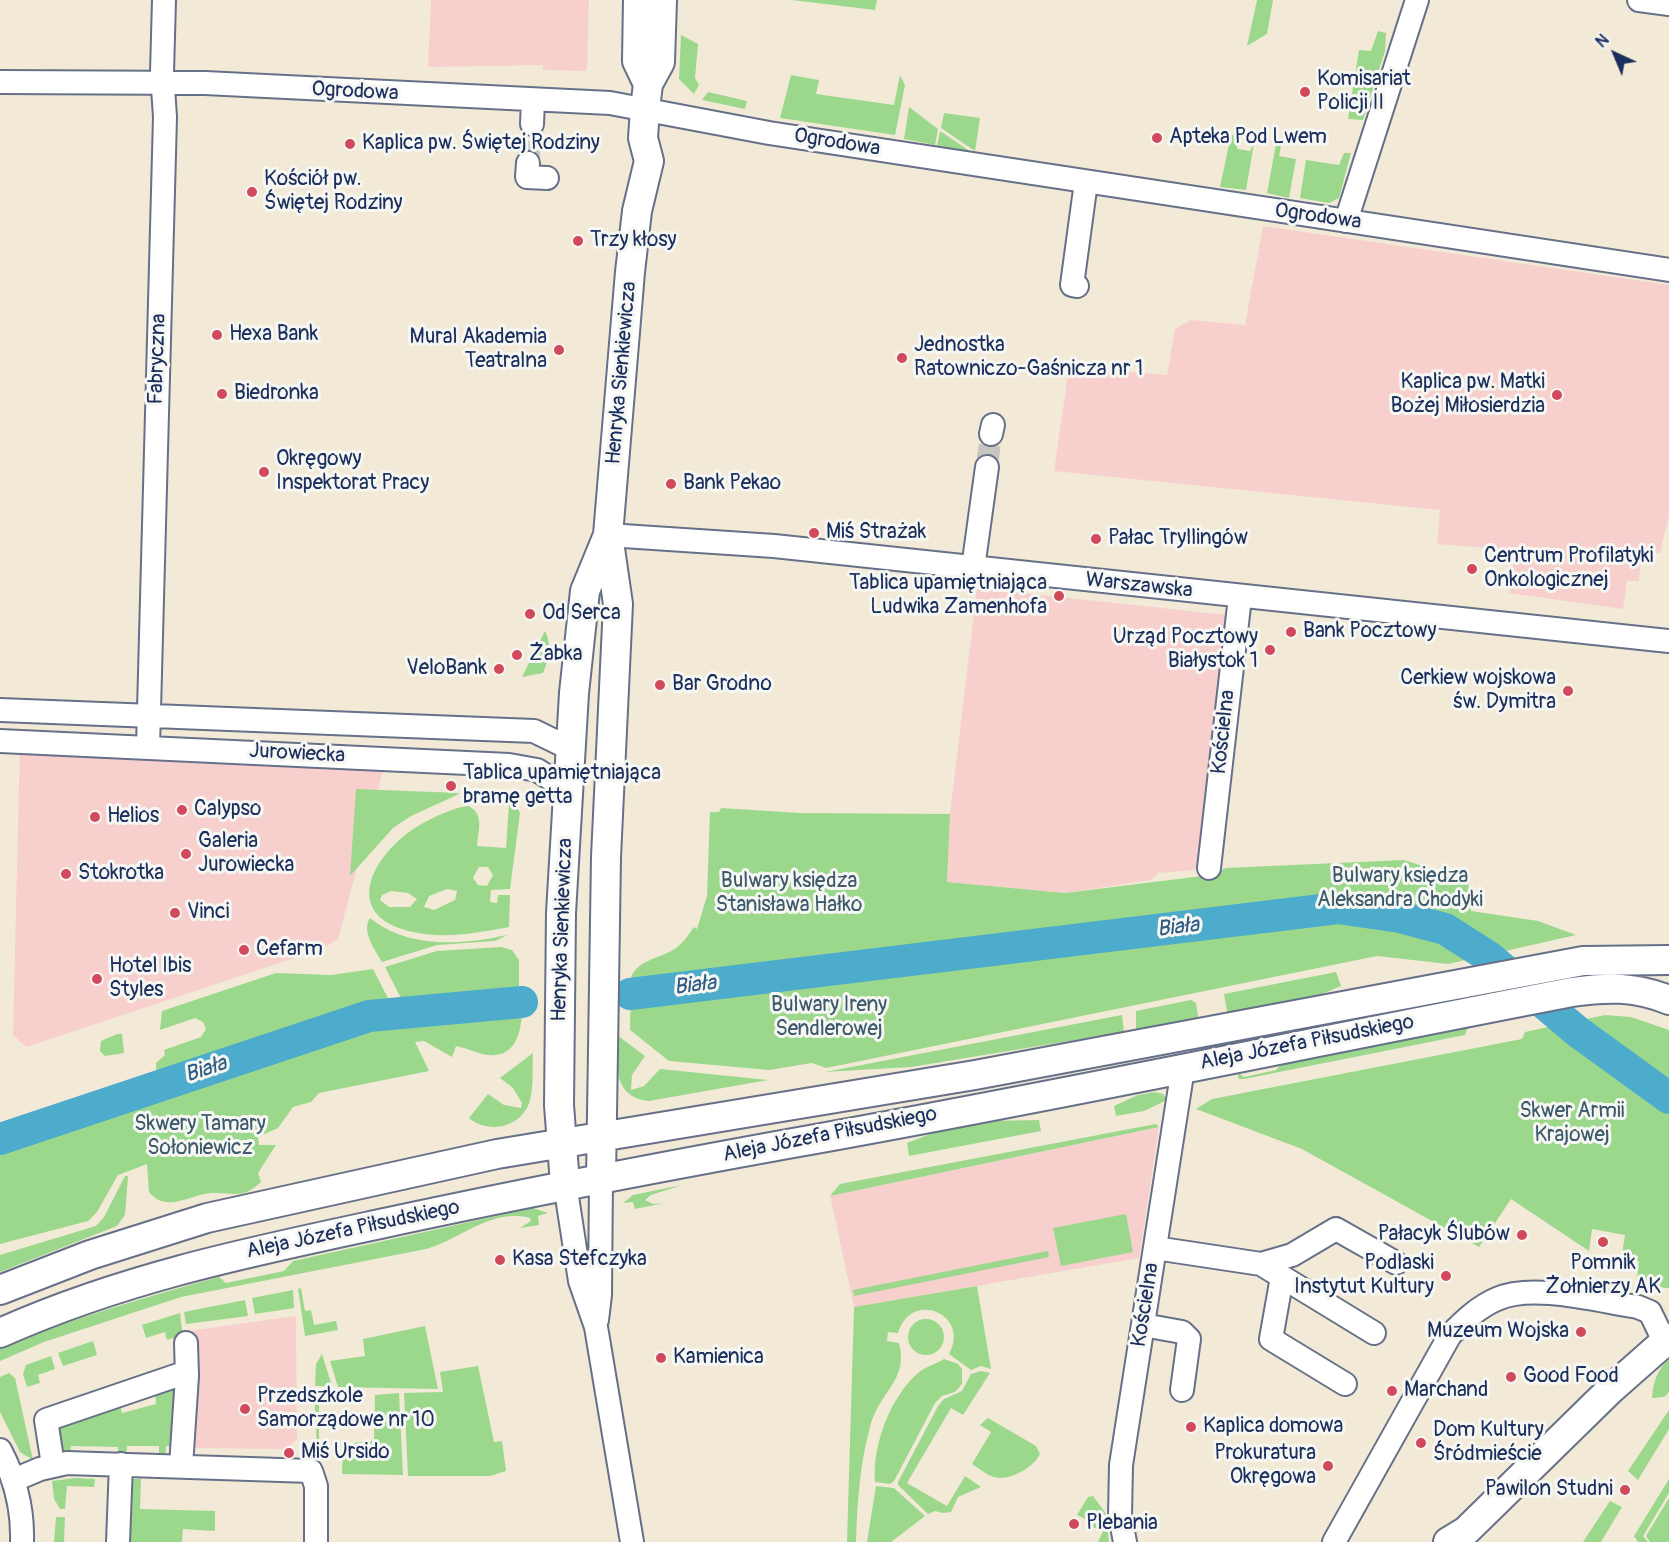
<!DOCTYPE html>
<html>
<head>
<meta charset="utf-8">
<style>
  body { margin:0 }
  #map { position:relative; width:1669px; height:1542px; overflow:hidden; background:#f2ead7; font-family:Pangolin,sans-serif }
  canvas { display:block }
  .north { position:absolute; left:1585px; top:24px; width:60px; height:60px; -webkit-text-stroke:4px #f6f6f2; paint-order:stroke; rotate:316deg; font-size:16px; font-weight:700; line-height:24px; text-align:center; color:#1b2f5e }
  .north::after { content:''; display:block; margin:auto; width:21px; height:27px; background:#1b2f5e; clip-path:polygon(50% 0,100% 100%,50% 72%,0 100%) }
</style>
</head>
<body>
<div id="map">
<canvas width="1669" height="1542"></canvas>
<div class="north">N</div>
</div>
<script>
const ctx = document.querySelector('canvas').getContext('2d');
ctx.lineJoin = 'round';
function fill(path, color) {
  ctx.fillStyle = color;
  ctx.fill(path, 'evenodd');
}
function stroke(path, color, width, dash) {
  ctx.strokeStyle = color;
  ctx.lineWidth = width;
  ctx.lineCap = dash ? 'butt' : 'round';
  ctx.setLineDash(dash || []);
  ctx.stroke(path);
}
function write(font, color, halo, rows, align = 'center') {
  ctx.font = font + ' Pangolin,sans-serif';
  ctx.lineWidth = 6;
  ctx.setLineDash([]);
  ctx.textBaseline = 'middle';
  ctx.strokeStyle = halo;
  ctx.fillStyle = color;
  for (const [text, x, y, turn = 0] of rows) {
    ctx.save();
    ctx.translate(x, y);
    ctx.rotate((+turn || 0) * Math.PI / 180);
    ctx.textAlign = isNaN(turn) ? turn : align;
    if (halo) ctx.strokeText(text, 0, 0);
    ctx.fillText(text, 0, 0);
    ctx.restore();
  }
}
fill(new Path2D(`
  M431,0H589L587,71L543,70V65L428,67Z
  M1263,226L1669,285V515L1660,553L1647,552L1641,558L1639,581H1627L1623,609L1509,593L1515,550L1437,544L1440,510L1054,471L1069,367L1167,375L1175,329L1191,320L1245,325Z
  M977,588L1226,615L1199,855L1195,870L1158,873L1151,880L1065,893L947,882L950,814Z
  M20,742L386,760L338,939L319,950L26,1047L13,1035Z
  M1159,1127L1139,1258L854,1307L830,1196Z
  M296,1316L297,1440L284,1449L190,1448L196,1377L188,1331Z`), '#f7d0ce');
fill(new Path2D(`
  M792,0H877L875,10Z
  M1257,0H1273L1267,34L1247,46Z
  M1378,31L1386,33L1385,51L1363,120L1348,119L1359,50L1371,51Z
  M681,35L698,44L695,78L699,85L694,94L679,79Z
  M791,75L819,80L816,94L894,105L900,75L905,85L895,135L780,118Z
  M708,92L747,101L745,109L702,100Z
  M909,107L938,129L935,145L904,139Z
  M944,113L980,118L975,151L941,128Z
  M940,131L971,152L937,146Z
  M1231,135L1239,136L1237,149L1250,151L1254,143L1246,190L1220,187Z
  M1276,144L1281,146L1279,156L1296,159L1289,198L1267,193Z
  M1344,153H1351L1339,198L1329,203L1300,198L1306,160L1339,165Z
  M545,631C552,645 549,659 543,673L522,677Z
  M356,789L458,793L459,794L411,816L393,828L350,876Z
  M513,800L520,813L510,889L491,890L490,902L497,903L498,895H510L509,927C477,933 445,939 413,932C334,915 377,847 425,822C437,816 455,807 468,806C485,813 478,832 477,846L506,848L509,803ZM479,867H488L493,875L487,886L478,885L473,878ZM447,889L457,891L455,900L434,910L424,907L429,896ZM391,891L408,893L417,899L410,907H389L380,900L382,895Z
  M721,808L799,813L950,814L947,882L1065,893L1210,875L1226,868L1404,860L1468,881L1471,911L1538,921L1576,935L1448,964L1377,956L826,1068L812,1063L769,1070L669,1061L630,1030L631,980L633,978L631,977C638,961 656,959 671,951C681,946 687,937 694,927L697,929L707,896L710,812H719Z
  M370,918C409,949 461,945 507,935L495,941L437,945L382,962C375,950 361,931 370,918Z
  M501,947L512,950L519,960V994L405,1006L385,967L437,951Z
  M373,969L393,1008L311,1024L157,1083L156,1063L165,1055L164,1050L201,1037L206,1029L203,1022L195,1018L160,1030L162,1011L276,973L331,975Z
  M1336,972L1341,986L1306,1001L1228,1017L1224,994Z
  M1191,1000L1196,1003L1199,1022L1136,1031V1011Z
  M522,1006C522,1023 520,1058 489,1055C478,1054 467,1048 456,1046L452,1057L424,1041L415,1042L429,1071L319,1093L311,1102L293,1107L278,1128L258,1137L259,1145H276L258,1173L261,1182C242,1200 234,1192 212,1193C190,1194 167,1214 149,1192L147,1164L118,1175L97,1212L88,1221L0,1244V1140L318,1041L358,1025L399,1018Z
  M1122,1015L1124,1032L911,1067L825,1072Z
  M1605,1015L1631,1017L1669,1030V1288L1636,1286L1639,1261L1621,1260L1625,1235L1592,1229L1589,1251L1511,1199L1479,1247L1302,1149L1196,1109L1212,1099L1522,1039L1525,1032Z
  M1468,1027L1465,1035L1244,1079H1239L1237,1072L1244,1077L1276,1070L1281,1064Z
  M117,1034H122L124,1053L105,1056L100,1051L101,1041Z
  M617,1035L645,1056L632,1075L631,1090L644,1086L660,1069L768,1080L649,1101C612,1097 617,1064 617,1035Z
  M533,1053C532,1068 534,1085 530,1100C523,1127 489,1135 469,1118L488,1094L504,1105L521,1108L522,1103L513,1088L500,1078Z
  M1155,1092L1163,1094L1167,1100L1144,1111L1116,1116L1114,1106L1138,1095Z
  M1039,1120L1041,1131L909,1156L907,1143L941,1130L988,1121Z
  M1156,1124L1159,1127L830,1196L840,1184Z
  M125,1176H128L125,1215L117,1226L0,1272V1255L96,1226L104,1217Z
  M682,1185L651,1195L645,1200L653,1204L665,1203L635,1209L633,1202L623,1203L633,1195Z
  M533,1208L548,1213L538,1216L539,1225L520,1228L531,1221L530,1218C491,1208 460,1240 426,1249L181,1297L44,1342L0,1361V1348L10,1343C79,1317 148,1296 219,1277L226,1283L284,1271L293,1261Z
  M1126,1214L1133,1252L1061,1266L1053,1228Z
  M1048,1251L1049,1257L854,1296L853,1290Z
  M977,1286L991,1369L981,1366L971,1370L949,1354C971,1314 911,1289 898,1333L888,1332L887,1341L899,1343C909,1381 879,1391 870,1427C860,1463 857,1504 856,1542H847L854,1307Z
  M301,1288L305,1311L311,1310L314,1325L336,1321L338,1330L305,1336L298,1289Z
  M293,1290L294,1308L255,1314L252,1298Z
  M245,1300L248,1316L186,1324L184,1312Z
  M180,1313L183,1338L179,1345L176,1337L167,1340L165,1332L146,1338L142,1325Z
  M908 1337a18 18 0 1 1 36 0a18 18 0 1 1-36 0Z
  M425,1326L438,1389L338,1387L330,1361L365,1356L363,1339Z
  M93,1341L97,1355L63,1366L58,1353Z
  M322,1354L332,1386H315L316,1364Z
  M51,1356L55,1369L38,1375L40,1383L27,1387L23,1374L26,1365Z
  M944,1359L958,1364L962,1369V1384L955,1392L942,1396L935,1403L894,1481L890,1484L875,1482C872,1446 890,1397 919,1372C927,1366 936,1364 944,1359Z
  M1669,1359V1392L1664,1397L1652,1398C1653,1382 1657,1370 1669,1359Z
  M478,1366L494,1442L502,1441L506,1471L490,1476H408L404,1393L443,1392L440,1372Z
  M981,1371L990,1373L963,1415L951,1408L907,1483L947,1506L965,1476L981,1487L958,1497L951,1512L943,1513L935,1511L928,1514L898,1485V1482L938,1406L944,1399L962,1391L971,1374Z
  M9,1373L15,1378L33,1460L20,1452L0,1412V1377Z
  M181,1383L176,1447L166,1446L165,1459L159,1458V1446H127L126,1458H118V1447L71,1446L70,1456H61L55,1427L120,1403L122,1413L156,1404L155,1391Z
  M314,1391H319V1442L317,1446Z
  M399,1393L403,1475L342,1474L343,1444L374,1441L375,1395Z
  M1669,1410V1429L1638,1480L1628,1471Z
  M988,1418L1036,1446L1040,1454C1034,1467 1009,1482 994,1477C986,1475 979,1468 972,1464L991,1432L980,1425Z
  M75,1478L95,1479L94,1487L67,1486L65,1509H60L54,1499L52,1481Z
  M133,1479H141L140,1509L215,1511V1531L183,1529L182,1542H128L126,1485Z
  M1669,1479V1493L1643,1536L1648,1542H1638L1634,1536Z
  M876,1486L894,1488L925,1516L891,1542H867Z
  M1093,1496L1105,1512L1109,1542H1098L1103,1531L1088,1525L1089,1521L1077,1515L1088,1497Z
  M1669,1498V1542H1650L1646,1536Z
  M1610,1501L1622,1507L1601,1542H1583Z
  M56,1517H65L64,1542H54Z`), '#9bd88c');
stroke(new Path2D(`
  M630,994L1338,908L1400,917L1445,929L1489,957L1578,1032L1669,1098
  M0,1139L369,1016L522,1002`), '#4dabcb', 32);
stroke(new Path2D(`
  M528,163L532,124
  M987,467L991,434`), '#c7c5bf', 22, [22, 11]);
const minor = new Path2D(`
  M1639,0L1669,4
  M0,82L205,83L610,103L769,133L1669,270
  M532,124L533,101
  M528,163L527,177L547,178
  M1346,221L1417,0
  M1077,286L1072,285L1086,182
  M991,434L993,425
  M608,535L774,546L1669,641
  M973,568L987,467
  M0,710L534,731L571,749
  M0,741L509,765L537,770L568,790
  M148,747L165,117L162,73L164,0
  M1209,868L1240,597
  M565,1184L580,1281L596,1327L632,1542
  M1155,1248L1261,1264L1374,1333
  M1261,1264L1292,1255L1336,1229L1396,1263
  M1282,1277L1271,1339L1345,1384
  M597,1320L600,1295L601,1178
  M1143,1325L1182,1332L1189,1339L1182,1390
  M0,1450C15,1478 23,1510 22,1542
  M53,1465L46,1420L187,1372
  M181,1466L187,1376L186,1343
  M14,1480L40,1469L67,1463L311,1471L316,1486V1542
  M118,1542L121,1464
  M1125,1542L1120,1516L1121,1465L1183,1068
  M1334,1542L1450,1335C1464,1321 1478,1307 1497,1299C1533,1283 1598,1301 1638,1307L1650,1312L1664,1341`);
const major = new Path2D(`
  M638,0L637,61L648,84
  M601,1178L606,857L618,604L608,535L630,272L637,211L649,161L643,138L645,109L648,84L660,62L662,0
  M565,1184L559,1105L561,913L574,693L585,591L608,535
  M0,1290L90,1255L207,1218L497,1154L975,1075L1583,961L1669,960
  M0,1333C123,1278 249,1252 380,1224C518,1194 655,1168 793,1143C1053,1097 1312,1042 1572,992C1607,987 1634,986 1669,1000
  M1448,1542L1466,1531L1610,1390L1669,1338`);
stroke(minor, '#667088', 26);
stroke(major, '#667088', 32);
stroke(minor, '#fff', 22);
stroke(major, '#fff', 28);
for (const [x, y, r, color] of [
  [1305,92,6,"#d1495b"],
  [1157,138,6,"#d1495b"],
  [350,144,6,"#d1495b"],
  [252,192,6,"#d1495b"],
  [578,241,6,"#d1495b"],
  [217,335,6,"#d1495b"],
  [559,350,6,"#d1495b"],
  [902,358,6,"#d1495b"],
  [222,394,6,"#d1495b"],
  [1557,395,6,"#d1495b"],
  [264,472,6,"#d1495b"],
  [671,484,6,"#d1495b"],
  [814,533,6,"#d1495b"],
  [1096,539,6,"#d1495b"],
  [1472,569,6,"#d1495b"],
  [1059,596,6,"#d1495b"],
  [530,614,6,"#d1495b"],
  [1291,632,6,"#d1495b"],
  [1270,650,6,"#d1495b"],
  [517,655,6,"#d1495b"],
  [499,669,6,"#d1495b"],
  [660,685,6,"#d1495b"],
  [1568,691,6,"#d1495b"],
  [451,786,6,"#d1495b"],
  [182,810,6,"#d1495b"],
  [95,817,6,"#d1495b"],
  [186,854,6,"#d1495b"],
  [66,874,6,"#d1495b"],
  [175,913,6,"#d1495b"],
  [244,950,6,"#d1495b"],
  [97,979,6,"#d1495b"],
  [1522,1235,6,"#d1495b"],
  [1603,1242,6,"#d1495b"],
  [500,1260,6,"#d1495b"],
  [1446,1276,6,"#d1495b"],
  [1581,1332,6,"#d1495b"],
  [661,1358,6,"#d1495b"],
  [1511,1377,6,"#d1495b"],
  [1392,1391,6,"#d1495b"],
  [245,1409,6,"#d1495b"],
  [1191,1427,6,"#d1495b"],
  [1421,1443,6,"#d1495b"],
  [289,1453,6,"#d1495b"],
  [1328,1466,6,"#d1495b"],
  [1625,1490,6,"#d1495b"],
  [1074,1524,6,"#d1495b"]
]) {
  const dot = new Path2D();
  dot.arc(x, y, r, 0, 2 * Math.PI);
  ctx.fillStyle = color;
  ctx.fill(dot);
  stroke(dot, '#f6f6f2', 2);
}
write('21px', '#1b2f5e', '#f6f6f2', [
  ["Komisariat",1317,80],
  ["Policji II",1317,104],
  ["Apteka Pod Lwem",1169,138],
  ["Kaplica pw. Świętej Rodziny",362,144],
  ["Kościół pw.",264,180],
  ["Świętej Rodziny",264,204],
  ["Trzy kłosy",590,241],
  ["Hexa Bank",229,335],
  ["Mural Akademia",547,338,"right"],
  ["Teatralna",547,362,"right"],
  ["Jednostka",914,346],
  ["Ratowniczo-Gaśnicza nr 1",914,370],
  ["Kaplica pw. Matki",1545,383,"right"],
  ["Bożej Miłosierdzia",1545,407,"right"],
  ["Biedronka",234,394],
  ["Okręgowy",276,460],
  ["Inspektorat Pracy",276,484],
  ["Bank Pekao",683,484],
  ["Miś Strażak",826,533],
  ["Pałac Tryllingów",1108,539],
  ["Centrum Profilatyki",1484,557],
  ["Onkologicznej",1484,581],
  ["Tablica upamiętniająca",1047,584,"right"],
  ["Ludwika Zamenhofa",1047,608,"right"],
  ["Od Serca",542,614],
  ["Bank Pocztowy",1303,632],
  ["Urząd Pocztowy",1258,638,"right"],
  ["Białystok 1",1258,662,"right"],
  ["Żabka",529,655],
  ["VeloBank",487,669,"right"],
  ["Cerkiew wojskowa",1556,679,"right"],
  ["św. Dymitra",1556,703,"right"],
  ["Bar Grodno",672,685],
  ["Tablica upamiętniająca",463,774],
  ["bramę getta",463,798],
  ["Calypso",194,810],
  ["Helios",107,817],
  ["Galeria",198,842],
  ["Jurowiecka",198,866],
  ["Stokrotka",78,874],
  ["Vinci",187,913],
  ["Cefarm",256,950],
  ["Hotel Ibis",109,967],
  ["Styles",109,991],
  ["Pałacyk Ślubów",1510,1235,"right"],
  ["Kasa Stefczyka",512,1260],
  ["Podlaski",1434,1264,"right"],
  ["Instytut Kultury",1434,1288,"right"],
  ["Pomnik",1603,1264,"center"],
  ["Żołnierzy AK",1603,1288,"center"],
  ["Muzeum Wojska",1569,1332,"right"],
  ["Kamienica",673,1358],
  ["Good Food",1523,1377],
  ["Marchand",1404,1391],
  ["Przedszkole",257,1397],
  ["Samorządowe nr 10",257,1421],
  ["Kaplica domowa",1203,1427],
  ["Dom Kultury",1433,1431],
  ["Śródmieście",1433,1455],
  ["Miś Ursido",301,1453],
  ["Prokuratura",1316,1454,"right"],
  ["Okręgowa",1316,1478,"right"],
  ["Pawilon Studni",1613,1490,"right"],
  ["Plebania",1086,1524]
], 'left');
write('21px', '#1b2f5e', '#f6f6f2', [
  ["Ogrodowa",355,92,3],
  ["Ogrodowa",837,143,9],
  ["Ogrodowa",1318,217,8],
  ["Fabryczna",158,359,-88],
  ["Henryka Sienkiewicza",622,373,-85],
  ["Warszawska",1139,586,6],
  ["Kościelna",1224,732,-84],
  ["Jurowiecka",297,754,3],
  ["Henryka Sienkiewicza",563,930,-88],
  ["Aleja Józefa Piłsudskiego",1307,1043,-11],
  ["Aleja Józefa Piłsudskiego",830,1135,-11],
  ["Aleja Józefa Piłsudskiego",353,1230,-12],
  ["Kościelna",1146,1305,-81]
]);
write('21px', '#3b596a', '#f6f6f2', [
  ["Bulwary księdza",1400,877],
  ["Aleksandra Chodyki",1400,901],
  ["Bulwary księdza",789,882],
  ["Stanisława Hałko",789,906],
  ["Bulwary Ireny",829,1006],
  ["Sendlerowej",829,1030],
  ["Skwer Armii",1572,1112],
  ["Krajowej",1572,1136],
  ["Skwery Tamary",200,1125],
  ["Sołoniewicz",200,1149]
]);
write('italic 22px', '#2c5a84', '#f6f6f2', [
  ["Biała",1178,928,-7],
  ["Biała",695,986,-7],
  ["Biała",206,1070,-18]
]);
</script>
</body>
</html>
